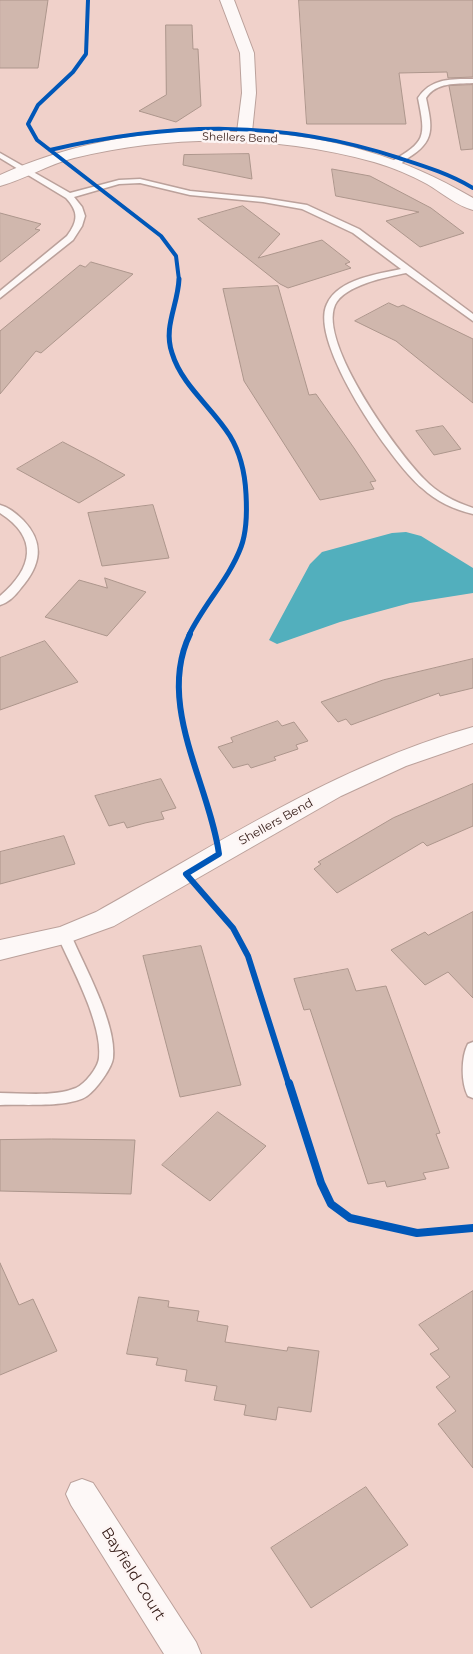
<!DOCTYPE html>
<html>
<head>
<meta charset="utf-8">
<style>
  body { margin:0 }
  canvas { display:block; background:#f0d1ca }
</style>
</head>
<body>
<canvas width="473" height="1654"></canvas>
<script>
const ctx = document.querySelector('canvas').getContext('2d');
ctx.lineJoin = 'round';
function fill(path, color) {
  ctx.fillStyle = color;
  ctx.fill(path, 'evenodd');
}
function stroke(path, color, width, dash) {
  ctx.strokeStyle = color;
  ctx.lineWidth = width;
  ctx.lineCap = dash ? 'butt' : 'round';
  ctx.setLineDash(dash || []);
  ctx.stroke(path);
}
function write(font, color, halo, rows, align = 'center') {
  ctx.font = font + ' Montserrat,sans-serif';
  ctx.lineWidth = 5;
  ctx.setLineDash([]);
  ctx.textBaseline = 'middle';
  ctx.strokeStyle = halo;
  ctx.fillStyle = color;
  for (const [text, x, y, turn = 0] of rows) {
    ctx.save();
    ctx.translate(x, y);
    ctx.rotate((+turn || 0) * Math.PI / 180);
    ctx.textAlign = isNaN(turn) ? turn : align;
    if (halo) ctx.strokeText(text, 0, 0);
    ctx.fillText(text, 0, 0);
    ctx.restore();
  }
}
fill(new Path2D(`
  M406,532L421,536L473,568V593L410,603L340,622L277,644L269,640L310,564L322,552L392,533Z`), '#52afbd');
const building = new Path2D(`
  M0,0H48L38,68H0Z
  M299,0H473V77L448,78L447,72L399,73L406,124H307Z
  M166,25H192L193,49H198L201,106L176,122L139,111L166,95Z
  M473,85V149L461,150L449,86Z
  M249,154L252,179L183,165L184,155Z
  M332,169L370,176L431,208L464,233L420,247L386,221L419,212L336,196Z
  M243,206L280,234L258,258L322,240L350,262L345,264L351,268L288,288L280,284L198,219Z
  M0,213L41,224L35,229L40,230L0,262Z
  M91,262L133,274L41,353L36,351L0,394V331L80,265L85,267Z
  M278,286L309,395L316,394L354,448L376,481L370,482L374,489L320,500L244,381L223,289Z
  M389,303L398,307L403,305L473,339V403L396,341L355,321Z
  M443,426L461,449L434,455L416,431Z
  M63,442L94,458L125,475L79,503L17,469Z
  M153,505L169,558L102,566L88,513Z
  M105,578L146,592L107,636L45,617L79,580L107,588Z
  M45,641L78,682L0,710V658Z
  M473,659V688L440,696L439,693L351,725L346,719L338,722L321,702L383,680Z
  M278,721L282,726L294,722L308,741L296,745L298,749L274,757L276,760L251,768L248,764L233,768L218,747L233,742L231,738Z
  M161,779L176,808L161,812L164,819L145,823L127,828L124,822L109,826L95,796Z
  M473,784V826L427,846L423,842L337,893L314,869L321,864L318,862L393,818Z
  M64,836L75,864L0,884V852Z
  M473,912V998L448,972L425,985L391,950L425,932L428,935Z
  M201,946L241,1085L180,1097L143,956Z
  M348,969L356,991L386,986L429,1103L440,1133L436,1134L449,1168L423,1173L426,1179L387,1187L385,1181L368,1184L310,1009L304,1010L294,979Z
  M218,1112L266,1146L210,1201L162,1165Z
  M52,1139L135,1140L131,1194L0,1191V1140Z
  M0,1263L19,1305L33,1299L57,1351L0,1375Z
  M473,1291V1468L438,1424L456,1411L436,1387L450,1377L430,1354L439,1349L419,1325Z
  M139,1297L169,1301L168,1307L199,1311L197,1321L228,1326L225,1342L287,1351L288,1347L319,1351L311,1412L278,1407L276,1420L244,1415L246,1405L214,1400L217,1386L185,1381L187,1370L156,1365L158,1358L127,1354Z
  M366,1487L408,1545L311,1608L271,1548Z`);
fill(building, '#d0b7ad');
stroke(building, '#ad968c', 1);
const service = new Path2D(`
  M473,79V83C456,84 436,82 426,98C432,127 436,141 408,158C403,162 398,167 391,166V162C426,141 426,138 418,98C431,78 452,79 473,79Z
  M0,153L70,193L119,180L140,179L190,191L263,198L307,205L359,229L473,314V321L406,273C387,277 344,285 335,305C318,343 397,452 424,479C437,493 455,502 473,508V514C455,510 436,501 422,488C392,463 308,342 327,304C338,279 378,274 401,269L353,233L302,209L263,202L190,195L140,183L119,184L74,197L82,207L85,216L82,226L73,240L0,298V291L67,236C78,221 79,212 66,198L0,158Z
  M0,505C8,507 17,514 23,520C45,543 41,565 21,588C16,595 8,603 0,605V596C33,568 39,538 0,513Z
  M64,930L69,932L71,935C84,966 117,1024 113,1058C112,1068 96,1090 87,1096C70,1108 22,1104 0,1105V1093C23,1093 54,1097 76,1088C85,1084 98,1068 99,1058C103,1024 71,966 57,935L59,932Z
  M473,1042V1098L468,1096C461,1083 461,1057 468,1044Z`);
const minor = new Path2D(`
  M220,0H234L254,53L256,93L252,132C334,137 402,156 473,198V210C457,206 441,192 427,184C411,175 391,167 374,162C276,135 173,134 74,158C48,164 26,179 0,186V175C73,142 157,127 237,132L242,93L240,53Z
  M473,727V743L406,766L341,796L114,926L64,944L0,960V940L60,927L96,912C218,844 337,765 473,727Z
  M82,1479L93,1483L196,1642L201,1654H164L71,1505L66,1494L71,1483Z`);
stroke(service, '#bba19b', 3);
stroke(minor, '#bba19b', 2);
fill(service, '#fdf8f7');
fill(minor, '#fdf8f7');
stroke(new Path2D(`
  M88,0L86,54L73,72L38,105L28,124L37,140L161,236L176,256L179,280
  M50,150C170,122 281,119 399,158C424,166 450,174 473,188`), '#0057b8', 4);
stroke(new Path2D(`
  M179,279C178,305 163,327 172,353C182,386 213,408 230,436C241,454 245,474 246,494C247,511 247,531 241,547C229,579 204,604 189,635`), '#0057b8', 5);
stroke(new Path2D(`
  M190,634C156,704 209,783 219,854L186,874L233,928L248,956L289,1085`), '#0057b8', 6);
stroke(new Path2D(`
  M289,1083L321,1183L331,1204L350,1218L417,1233L473,1228`), '#0057b8', 8);
write('11px', '#331a15', '#fdf5f4', [
  ["Shellers Bend",240,138,2]
]);
write('12px', '#331a15', '#fdf5f4', [
  ["Shellers Bend",276,822,-29]
]);
write('15px', '#331a15', '#fdf5f4', [
  ["Bayfield Court",133,1574,58]
]);
</script>
</body>
</html>
